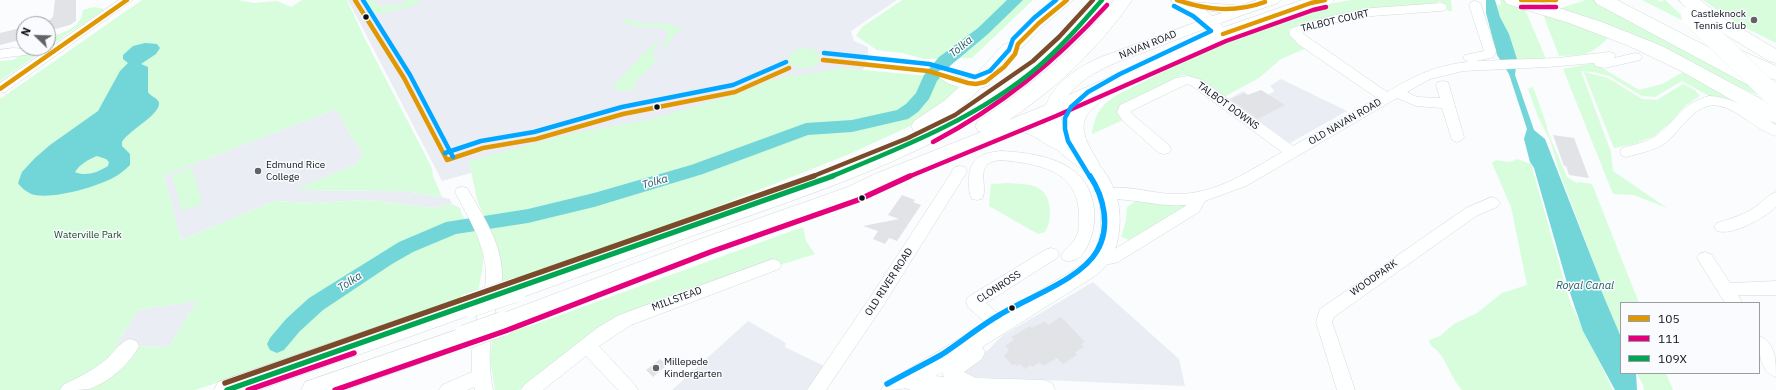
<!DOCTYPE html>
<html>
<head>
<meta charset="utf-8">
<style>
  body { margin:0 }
  #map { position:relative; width:1776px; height:390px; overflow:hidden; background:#fafcfe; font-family:"IBM Plex Sans",sans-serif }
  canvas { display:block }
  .legend { position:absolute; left:1620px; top:302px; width:140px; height:72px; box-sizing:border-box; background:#f9fbff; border:1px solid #9c9da1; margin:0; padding:5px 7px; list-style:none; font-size:12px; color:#101115 }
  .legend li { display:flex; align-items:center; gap:8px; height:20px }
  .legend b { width:20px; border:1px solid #9c9da1 }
  .north { position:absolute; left:16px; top:16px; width:40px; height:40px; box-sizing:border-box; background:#f9fbff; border:1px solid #9c9da1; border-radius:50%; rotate:293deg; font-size:11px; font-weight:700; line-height:16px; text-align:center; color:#101115 }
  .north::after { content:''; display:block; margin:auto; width:14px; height:18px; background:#626367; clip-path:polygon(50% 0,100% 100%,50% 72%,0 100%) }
</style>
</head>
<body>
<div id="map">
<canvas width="1776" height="390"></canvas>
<ul class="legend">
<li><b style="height:5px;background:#e09702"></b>105</li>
<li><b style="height:5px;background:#e5007d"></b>111</li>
<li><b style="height:5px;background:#00a651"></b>109X</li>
</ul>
<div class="north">N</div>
</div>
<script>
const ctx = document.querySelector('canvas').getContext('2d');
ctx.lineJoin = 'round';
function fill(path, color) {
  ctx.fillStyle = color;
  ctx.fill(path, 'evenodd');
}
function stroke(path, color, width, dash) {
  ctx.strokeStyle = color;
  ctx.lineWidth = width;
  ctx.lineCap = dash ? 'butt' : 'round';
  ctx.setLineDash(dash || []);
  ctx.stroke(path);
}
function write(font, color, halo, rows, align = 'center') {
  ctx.font = font + ' "IBM Plex Sans",sans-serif';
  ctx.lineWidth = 3;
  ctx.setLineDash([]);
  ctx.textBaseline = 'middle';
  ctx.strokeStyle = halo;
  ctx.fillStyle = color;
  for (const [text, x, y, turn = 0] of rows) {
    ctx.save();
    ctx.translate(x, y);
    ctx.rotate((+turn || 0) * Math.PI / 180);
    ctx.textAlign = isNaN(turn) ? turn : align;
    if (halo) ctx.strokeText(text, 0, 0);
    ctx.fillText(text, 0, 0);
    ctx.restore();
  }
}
fill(new Path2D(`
  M348,0H897L851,31L854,41L868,47V56L862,73L819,77L442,181Z
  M1281,79L1347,111L1290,143L1229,100V99L1243,91L1248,95L1261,90L1268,95L1275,91L1270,86Z
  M337,109L352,137L363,152L358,163L296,190L405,191L442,197L450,199L452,204L434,208L368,200L314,203L274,201L181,240L164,175Z
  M1093,282L1179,359L1185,386L972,377L963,374V366L988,350L1003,335Z
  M197,301L169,347L115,346L138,310Z
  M748,321L786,343L785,347L824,366L807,390H672Z`), '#eaeef4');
fill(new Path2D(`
  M142,0H237L254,3L277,1L291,7L302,0H347L365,39L432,168L433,176L442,197L405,191L295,190L358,163L363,152L352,137L337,109L164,175L181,240L274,201L314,203L368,200L434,208L452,204L460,208C465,226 473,226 481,239C488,252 479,284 477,298L195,390H0V99ZM197,301L169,347L115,346L138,310Z
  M365,0H372L382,7L394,4L397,6L406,2L405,0H419L420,1L415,5L382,14L372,12Z
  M902,0H1033L972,58L924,59L903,53L877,50L856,36L862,27Z
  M1351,0H1451L1452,11H1448L1442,2L1439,1L1435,4L1312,22L1289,29V34L1307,48L1281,59L1259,78L1222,98C1210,89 1198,76 1182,75L1123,105V120L1092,134C1093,123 1097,112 1105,104C1114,95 1133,87 1145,81C1186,59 1230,41 1274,24C1297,9 1324,5 1351,0Z
  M1500,0H1521L1546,59H1517L1509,34L1500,17L1496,4L1501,5Z
  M1586,0H1593L1748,83L1760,96L1558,9Z
  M1642,0H1658L1659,2L1665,0L1692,25Z
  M1703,0H1776V43L1736,23Z
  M94,7L105,9L48,47V38C63,32 81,29 83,10Z
  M1543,14L1610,36C1590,56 1586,55 1559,56Z
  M626,18L642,24L662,23L681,27L660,54L668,35L667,32C660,24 648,28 639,27C633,26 628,23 623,21Z
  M661,36L654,49L653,57L657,60L636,81L635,89L621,91L611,88Z
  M32,48H47L0,81V61L13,60Z
  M806,48L815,50L820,56C820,71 796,71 789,62L790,55L796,50Z
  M1594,63L1639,90L1662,84L1683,72L1714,88L1731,101L1709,96L1682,81L1655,97L1642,96L1609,76L1593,72L1581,71L1611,152L1613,171L1667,208L1634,195L1613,194L1563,69Z
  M840,68L929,76L946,80L960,89L917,123L847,155L663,228L496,291L500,260L496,243L477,200L469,161L569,134L652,119L744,92L761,84L786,76L811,74Z
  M1585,72L1608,78L1642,99L1657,100L1683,84L1695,90L1700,96L1685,106L1671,122L1654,136L1634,144L1614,148L1584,73Z
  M1533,87L1547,126V130L1567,177L1577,183L1579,182L1592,184L1639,303H1621V337L1601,290L1603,287L1559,171L1550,140L1538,117L1528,89Z
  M1517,159L1531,164L1570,302L1613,390H1462C1452,379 1449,366 1440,354C1436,348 1430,347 1429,340L1440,336L1454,324L1477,313L1502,293L1527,285L1511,207L1492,163L1496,160L1510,162Z
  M192,168L202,204L182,211L172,175Z
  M1007,183C1029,185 1048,182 1050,211C1050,218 1049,226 1045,232L1038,234L989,206L991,184Z
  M1137,200L1185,205V207L1129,240L1121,237L1126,220L1127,207Z
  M803,227L806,241L815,254L780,265L777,260L694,290L536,377L519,390H495L490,359L493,333L530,326Z
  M1637,373H1666L1673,390H1644L1643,385Z`), '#d7fddc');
fill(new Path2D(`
  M1486,0H1495L1500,17L1509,34L1517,59L1515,75L1534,130L1545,139L1603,287L1601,290L1621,337V373H1636L1637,390H1615L1583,331L1569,290L1534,168L1530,162L1524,139L1527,129L1509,74L1497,55L1486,13Z
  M145,43L157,44L160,48L156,54L141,64L148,67V92C150,96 159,99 159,103C160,115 129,130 122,142V146L130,154V165C126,169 122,172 118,175C101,186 55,199 35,195C29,194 21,188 18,183L22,172L35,158L50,145L98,111L120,71L128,63L123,59V55L133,46ZM97,156L106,159L109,162L108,166C98,172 86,177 75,172C80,164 89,159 97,156Z`), '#72d6d9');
fill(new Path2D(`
  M1007,0H1023L988,34L951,65L937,81L929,99L918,112L908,119L852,132L808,135L703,174L594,207L528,223L456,234L413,252L392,264L323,310L300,331L284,350L277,353L270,350L267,344L270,338L286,319L309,298L399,242L446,222L528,209L594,193L691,165L806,123L852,120L897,110L906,104L916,93L924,75L939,57L978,28Z`), '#72d6d9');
fill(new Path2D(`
  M55,0H76V21L70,25L48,31V21L53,17Z
  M24,27V39L0,45V33Z
  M1261,90L1285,105L1258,119L1231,99L1245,93L1248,95Z
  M1553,135L1574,138L1589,178L1569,175L1566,166H1564Z
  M902,195L915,200L913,202L921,205L897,241L889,238L885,244L873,239L878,231L863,226L899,219L888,215Z
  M1061,317L1085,342L1081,344L1084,347L1075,352L1077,355L1063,364L1057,358L1043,366L1040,362L1032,367L1030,365L1025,369L1020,364L1017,366L1015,364L1012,365L1004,356L1009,350L1005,346L1014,340L1011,337L1030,326L1032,328L1045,321L1048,325Z
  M660,359L667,365L653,377L646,370Z`), '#e1e3e6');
const minor = new Path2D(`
  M119,0H133L5,92L0,93V83Z
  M1060,0H1073L1043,26L1023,47L1013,51L987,80L990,83L988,86C972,90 947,89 937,74L939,71L944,70L961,78L972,79L1003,45L1013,41L1035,20Z
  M1171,0H1187L1191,2L1246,6L1248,9L1246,12C1233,15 1218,12 1205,10L1217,20L1229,34L1227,37H1219L1198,17L1173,3Z
  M1475,1L1479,2L1481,5L1496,51L1494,57L1476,61L1558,58L1609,52L1614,53L1615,56L1614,58L1635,53L1640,54L1642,57L1640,60L1605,68L1595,66L1594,63L1548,67L1463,71L1430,79L1407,92L1417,97L1440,98L1436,85L1438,82L1443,81L1448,82L1464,137L1462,140L1457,142L1452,140L1442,108L1416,106L1397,98L1246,186L1205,201L1199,212L1118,262L1101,266L1095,264L1093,260L1095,256L1108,253L1187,205C1167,207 1147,202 1127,200C1119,199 1110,200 1102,198L1100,194L1102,190C1125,183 1151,194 1175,194C1215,195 1249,171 1282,152L1192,86L1187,84L1131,111L1132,114L1169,145L1171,149L1169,153L1164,154L1159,153L1122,120L1117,112L1120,105L1176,78L1188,76L1202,80L1293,146L1377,98L1298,44L1289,34L1292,28L1331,16L1372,8L1441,3L1445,4L1447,7L1445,10L1441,11L1372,16L1333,23L1302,33L1387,92C1414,76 1436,65 1468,62L1463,58L1465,55L1484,51L1469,5L1471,2Z
  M13,48L26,49L27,52L26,55L0,58V50Z
  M1709,96C1734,97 1755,112 1776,125V136C1756,130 1740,111 1720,106C1695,100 1681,132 1664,144C1653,151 1639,153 1627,157L1622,156L1620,152L1622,148C1634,145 1647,142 1657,135C1678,119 1681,104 1709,96Z
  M1001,151C1024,152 1055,156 1074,171C1098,189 1100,228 1084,252C1079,259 1072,263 1063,260L1061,256C1066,247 1075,243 1078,232C1080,223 1079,213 1078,204C1072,174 1045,166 1018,162C1009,161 995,158 988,164C978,172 988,189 982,199L977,200L972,199C969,194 969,189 969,184C968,160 979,153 1001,151Z
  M960,166L965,167L967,171L965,175L883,306L826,390H807L871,296L955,167Z
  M462,187L467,188C482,214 501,242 502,272C503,288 497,302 494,317C489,342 488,365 493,390H475L474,387L467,390H439L442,385L472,372C471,353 473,335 477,317C481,303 486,289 486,275C486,245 468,217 455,192L457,188Z
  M1776,192V207C1764,218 1733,236 1717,231L1714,227L1717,223C1729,219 1741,216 1752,209C1761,204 1767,195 1776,192Z
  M1492,197L1497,199L1500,203L1497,207L1476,216L1334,317L1332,322L1355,390H1337L1316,322L1320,309L1466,208Z
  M1051,248L1057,250L1059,254L1057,258L986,303L1005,320L1007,325L1005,330L999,332L993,330L968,307L966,302L968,297L1045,250Z
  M1705,252L1711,254L1730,283L1776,281V295H1738L1742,303H1725L1697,258L1699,254Z
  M773,259L779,261L781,265L779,269L631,325L599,346L635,385L638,390H618L586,356L543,390H521L524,385L597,328L619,315Z
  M1759,336C1776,342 1776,362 1776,377C1759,371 1759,351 1759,336Z
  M130,339L136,341L139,346C130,364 108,383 89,389C81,390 69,390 60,390L63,385C77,378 92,371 104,361C113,354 119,342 130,339Z
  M910,372L916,375L919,380C912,390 894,390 881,390L884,385Z`);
const major = new Path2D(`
  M1257,0H1281L1278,3C1235,17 1193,33 1150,50C1132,57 1114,62 1097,72C1085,78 1073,88 1065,100C1055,117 1065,139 1080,150C1088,156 1095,159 1101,167C1116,186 1122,208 1119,232C1117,250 1109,265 1095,276L982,347L985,352L982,359L964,372L976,378L1044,380L1052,383L1055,390H911L902,387L899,380L902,373L1075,269C1081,265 1089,260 1093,253C1106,233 1102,196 1089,177C1080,165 1066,160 1057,149C1024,106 1062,74 1101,57ZM942,372L944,377L935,376Z`);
const highway = new Path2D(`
  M1092,0H1111C1104,10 1095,19 1087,28C995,133 856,178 729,223C660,247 592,272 523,297L515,300L507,297L503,290L507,283L802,180L882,149L918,132L914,131L911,126L914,121L944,101L968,79L975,78L982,79L985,84L956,112C1009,84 1053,45 1092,0Z
  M1114,0H1132C1099,48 1058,87 1009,120L1046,105L1216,30L1302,0H1334L1331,4C1252,24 1178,62 1103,95C1102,101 1096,105 1092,109C1074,126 1089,146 1099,163L1096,168L1088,171L1080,168L1071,150C1052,156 1038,132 1019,132L891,186L864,199L719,250L511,331L502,334L493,331L490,324L493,317L703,238L848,187L875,174L981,132L978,131L975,126L978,121C1031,86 1075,51 1114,0ZM1068,111L1063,120V134L1041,123Z
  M1504,0H1532L1540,2L1602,22L1662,46L1776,107V123L1769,121L1681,71L1629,46L1569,23L1507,4Z
  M1594,0H1617L1762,75L1765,80L1762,85L1755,86L1748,85L1597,4Z
  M1679,0H1700L1725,19L1776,49V63L1769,61L1713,27L1682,4Z
  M1740,50L1776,66V80L1769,78L1733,60L1730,56L1733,52Z
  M470,295L479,298L482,305L479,312L259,390H214L218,382Z
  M465,327L474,330L477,337L474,344L346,390H301L305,382Z`);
stroke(minor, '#d7d8db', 1);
stroke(major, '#d7d8db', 1);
stroke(highway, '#d7d8db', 1);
fill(minor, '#feffff');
fill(major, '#feffff');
fill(highway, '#feffff');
const highwayBridgeFar1 = new Path2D(`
  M1691,16L1776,98`);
const highwayBridge = new Path2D(`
  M470,305L515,290
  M465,337L502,324`);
stroke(highwayBridgeFar1, '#d7d8db', 20, []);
stroke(highwayBridge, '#d7d8db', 25, []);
stroke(highwayBridgeFar1, '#feffff', 20);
stroke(highwayBridge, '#feffff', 24);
stroke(new Path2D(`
  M355,0L404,78L447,160
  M1177,0C1207,10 1235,13 1265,2
  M1521,0H1556
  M1223,34L1311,3L1325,0
  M823,60L928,71L968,83L976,84L985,82L1004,67L1015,54L1018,44L1039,23L1067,0
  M0,89L127,0
  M447,160L483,148L536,139L623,114L735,92L789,68`), '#e09702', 4.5);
stroke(new Path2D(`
  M1521,7H1556
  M933,142C1001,106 1055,62 1107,5
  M908,177L1056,116L1226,41L1313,10L1326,7`), '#e5007d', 4.5);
stroke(new Path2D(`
  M248,390L354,353
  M335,390L505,331L713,251L858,200L910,176`), '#e5007d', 5.5);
stroke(new Path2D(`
  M830,177C903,147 978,118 1039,66C1062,46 1082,23 1102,0`), '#00a651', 4.5);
stroke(new Path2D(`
  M227,390L833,176`), '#00a651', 5.5);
stroke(new Path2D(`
  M811,177L908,138L955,115L1033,61L1059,37L1093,0`), '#7a4b2a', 4.5);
stroke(new Path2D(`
  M225,383L814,176`), '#7a4b2a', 5.5);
stroke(new Path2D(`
  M363,0L410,75L453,157
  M824,53L929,64L975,77L990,71L1009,50L1013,39L1034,18L1056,0
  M445,153L481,141L534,132L622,107L733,85L786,62
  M1090,177L1068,141L1065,129V118L1071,107L1088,92L1120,74L1211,31L1193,16L1174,6`), '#00a6ff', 4.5);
stroke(new Path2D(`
  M887,384C905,374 923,365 941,355C961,342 980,326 1001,314C1029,297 1081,279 1097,251C1111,227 1104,197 1090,176`), '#00a6ff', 5.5);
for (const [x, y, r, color] of [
  [366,17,3.5,"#101115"],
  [1754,20,4,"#626367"],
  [657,107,3.5,"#101115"],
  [258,171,4,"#626367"],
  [862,198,3.5,"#101115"],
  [1012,308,3.5,"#101115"],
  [656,368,4,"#626367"]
]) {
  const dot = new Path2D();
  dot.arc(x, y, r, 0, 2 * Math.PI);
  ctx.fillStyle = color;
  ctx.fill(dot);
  stroke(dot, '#f9fbff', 1.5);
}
write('10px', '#101115', '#f9fbff', [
  ["Castleknock",1746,14,"right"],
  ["Tennis Club",1746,26,"right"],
  ["Edmund Rice",266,165],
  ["College",266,177],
  ["Millepede",664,362],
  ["Kindergarten",664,374]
], 'left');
write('10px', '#101115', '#f9fbff', [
  ["TALBOT COURT",1335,21,-13],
  ["NAVAN ROAD",1148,45,-22],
  ["TALBOT DOWNS",1228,106,36],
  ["OLD NAVAN ROAD",1345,122,-30],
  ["WOODPARK",1374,278,-35],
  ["OLD RIVER ROAD",889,282,-57],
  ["CLONROSS",999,287,-33],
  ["MILLSTEAD",677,299,-20]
]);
write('10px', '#184b22', '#f9fbff', [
  ["Waterville Park",88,235]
]);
write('italic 11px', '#275f60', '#f9fbff', [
  ["Tolka",961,47,-40],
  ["Tolka",655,182,-16],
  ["Tolka",350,282,-33],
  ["Royal Canal",1585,286]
]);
</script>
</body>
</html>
